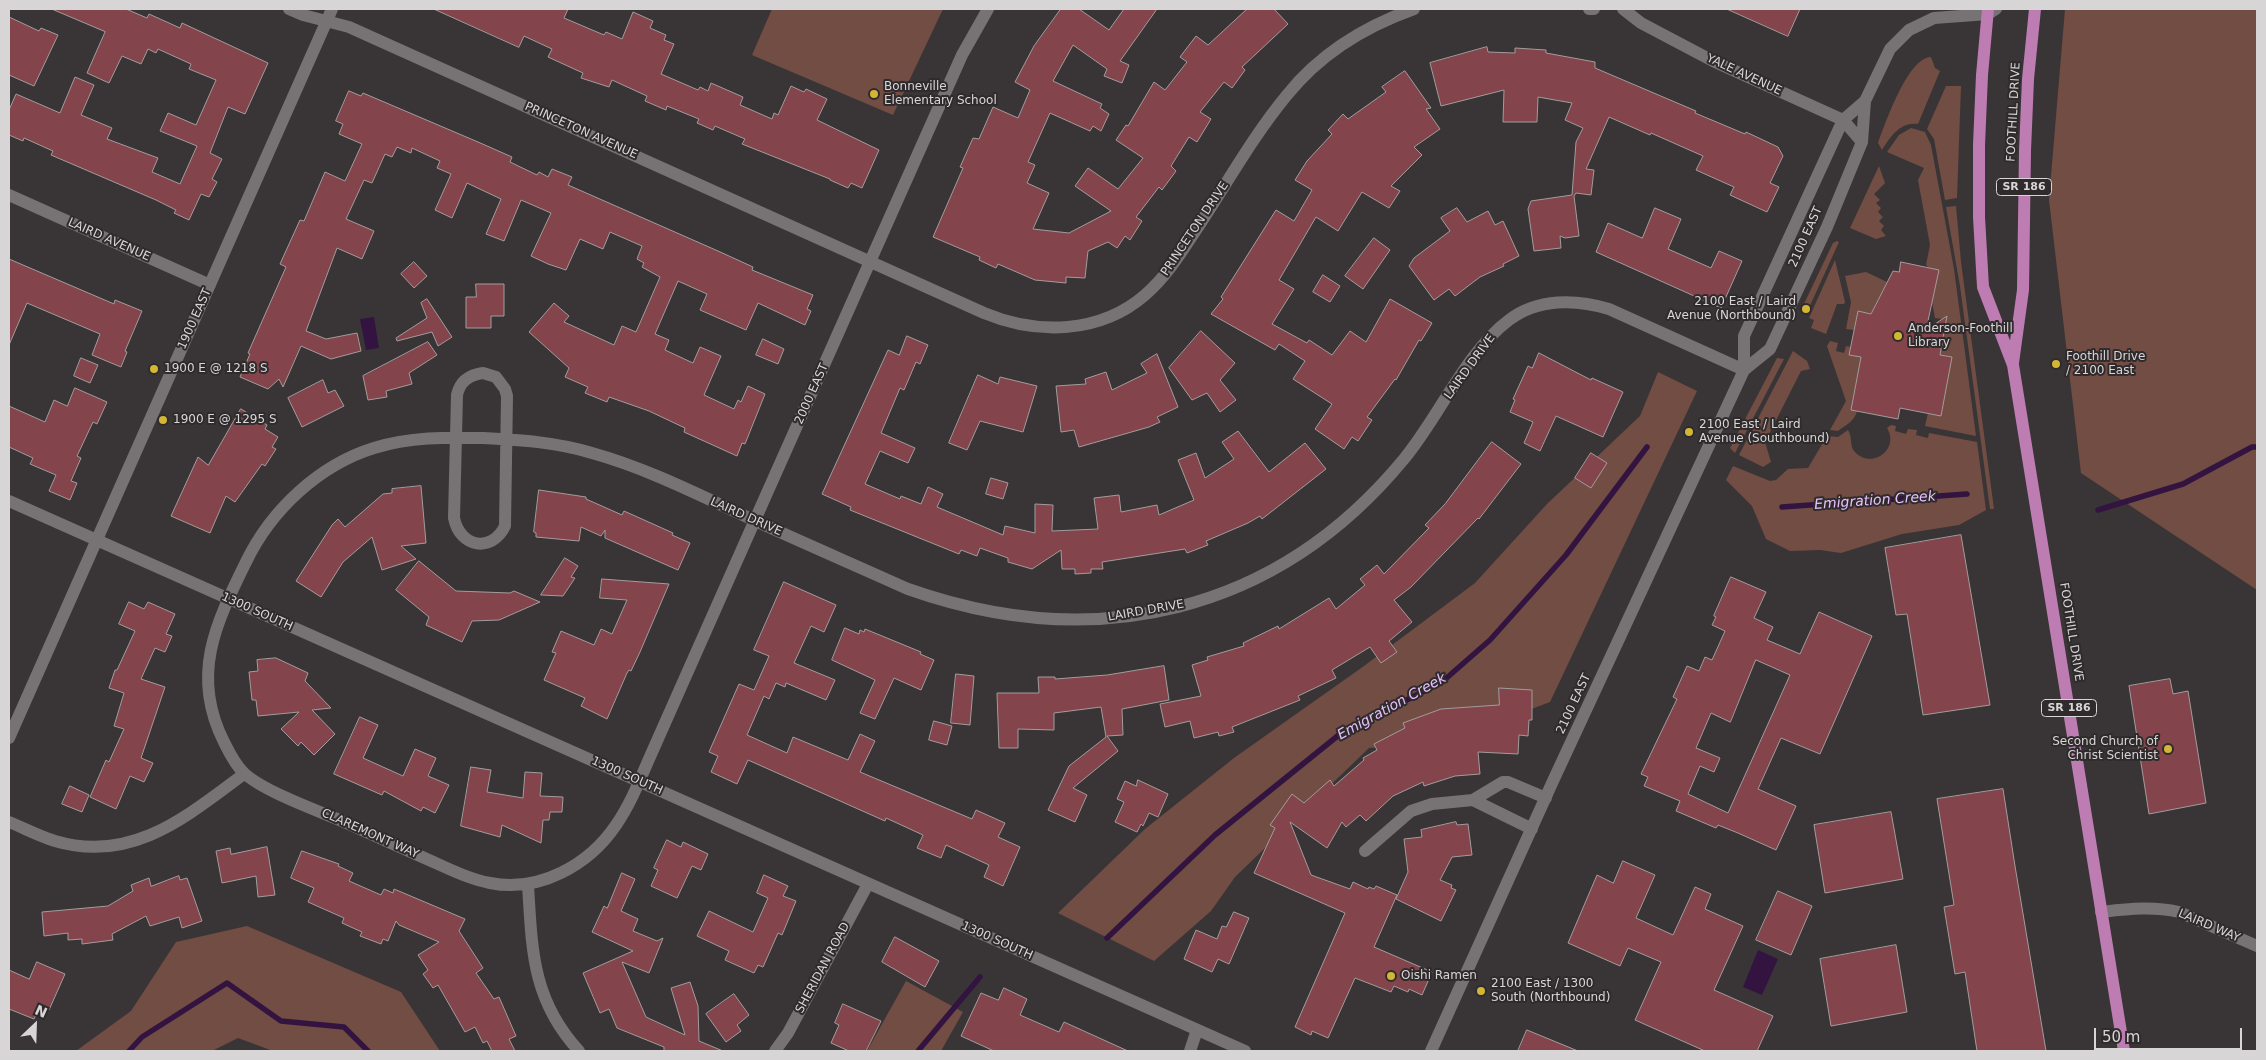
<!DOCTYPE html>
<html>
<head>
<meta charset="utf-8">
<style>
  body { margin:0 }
  #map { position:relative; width:2266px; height:1060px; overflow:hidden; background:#393536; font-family:"DejaVu Sans",sans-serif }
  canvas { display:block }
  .frame { position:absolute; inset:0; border:10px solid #d8d5d6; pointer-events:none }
  .north { position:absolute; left:10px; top:1000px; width:50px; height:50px; -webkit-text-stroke:4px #2f2b2c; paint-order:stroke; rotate:24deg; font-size:14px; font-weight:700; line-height:20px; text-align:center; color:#d8d5d6 }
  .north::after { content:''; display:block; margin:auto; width:18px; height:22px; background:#d8d5d6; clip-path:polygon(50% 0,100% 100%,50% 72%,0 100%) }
  .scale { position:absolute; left:2094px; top:1028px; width:148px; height:22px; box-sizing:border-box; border:2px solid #d8d5d6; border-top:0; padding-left:6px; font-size:15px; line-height:18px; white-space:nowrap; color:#d8d5d6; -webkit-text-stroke:4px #2f2b2c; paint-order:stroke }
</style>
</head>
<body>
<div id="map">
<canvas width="2266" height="1060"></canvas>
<div class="frame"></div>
<div class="north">N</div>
<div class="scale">50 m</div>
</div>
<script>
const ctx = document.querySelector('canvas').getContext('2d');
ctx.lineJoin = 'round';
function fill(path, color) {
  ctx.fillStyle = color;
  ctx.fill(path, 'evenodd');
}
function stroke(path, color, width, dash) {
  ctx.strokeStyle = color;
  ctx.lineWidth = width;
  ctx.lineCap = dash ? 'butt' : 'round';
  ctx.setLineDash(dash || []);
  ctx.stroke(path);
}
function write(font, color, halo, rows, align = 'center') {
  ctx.font = font + ' "DejaVu Sans",sans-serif';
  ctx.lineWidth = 4;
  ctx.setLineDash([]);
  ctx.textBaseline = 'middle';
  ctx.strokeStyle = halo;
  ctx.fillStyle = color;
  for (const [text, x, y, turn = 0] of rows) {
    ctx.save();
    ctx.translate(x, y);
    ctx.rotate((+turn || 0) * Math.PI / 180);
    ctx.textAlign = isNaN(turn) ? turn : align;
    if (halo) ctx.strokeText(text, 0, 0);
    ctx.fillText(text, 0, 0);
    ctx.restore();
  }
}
fill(new Path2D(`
  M772,9H943L893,115L752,55Z
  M2065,9H2257V590L2081,473L2049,200Z
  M1931,57L1935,68L1940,71L1918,124C1900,122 1891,136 1882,150L1878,143C1885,124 1908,57 1931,57Z
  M1946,86H1961L1957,198L1945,200L1934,139L1927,129Z
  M1911,128L1925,132L1931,145L1954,269L1976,436L1925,426L1928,413L1951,357L1940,355L1942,319L1935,318L1932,302L1938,270L1930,269L1926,265L1930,245L1918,180L1924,168L1887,152L1899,135Z
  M1879,166L1885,183L1874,194L1880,200L1876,203L1881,208L1878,212L1883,217L1879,221L1884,226L1881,230L1886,236L1876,239L1850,228Z
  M1956,206L1961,262L1994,509H1990L1960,286L1946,207Z
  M1837,241L1839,242L1808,310L1802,308L1833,243Z
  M1835,260L1845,302L1844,304H1837L1826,334L1811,328L1814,320L1809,318Z
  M1866,272L1887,282L1871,314L1858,311L1854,330L1846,329L1851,302L1845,276Z
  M1830,341L1838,343L1836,351L1844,353L1846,346L1851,347L1850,355L1861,357L1851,409L1857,411C1854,422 1847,424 1838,431L1830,430L1846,401L1829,352L1827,346Z
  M1793,351L1807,361L1810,369L1801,371L1765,442L1771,462L1763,467L1739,455Z
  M1777,358L1784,359L1735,453L1730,448Z
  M1658,372L1697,391L1550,702L1444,742L1369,748L1235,877L1211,911L1154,961L1058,913L1145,829L1234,758L1364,666L1475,583L1547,504L1640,416Z
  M1891,425L1896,426L1895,431L1906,434L1908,429L1917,430L1916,435L1928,438L1929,433L1977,442L1986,510L1959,525L1902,534L1841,553L1820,550L1790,551L1766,539L1752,506L1726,480L1733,466L1770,481L1776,480L1788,469L1808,468L1827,436L1838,437L1848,430C1853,438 1849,446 1855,452C1872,470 1900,449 1887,428Z
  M247,926L401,992L440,1051H273L238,1038L212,1051H76L131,1011L176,942Z
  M906,981L963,1012L941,1051H867Z`), '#724d43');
fill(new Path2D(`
  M374,317L379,348L366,350L360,319Z
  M1758,950L1778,959L1762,995L1743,987Z`), '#331441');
stroke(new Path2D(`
  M1782,507L1967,494
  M2098,510L2183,484L2252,447H2257
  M1107,938L1215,835L1340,734L1442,682L1490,640L1566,555L1647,447
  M129,1051L142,1037L227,983L281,1021L344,1027L368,1051
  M918,1051L980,977`), '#331441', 5.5);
const building = new Path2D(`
  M52,9H126L147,18L149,14L180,28L182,23L268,63L245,114L228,107L210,153L222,159L212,179L217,182L209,197L201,194L189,220L174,213L176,210L156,200L51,155L53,151L24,138L23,141L9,135V110L16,94L60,113L75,77L94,85L81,115L112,128L107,139L158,158L152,172L180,184L197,146L160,131L168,113L196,125L216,80L189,69L191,64L158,49L156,53L148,49L141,64L122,56L109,83L87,73L105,32Z
  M434,9H568L564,18L604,35L606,32L622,39L633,12L653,21L650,28L666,35L664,40L674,44L661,74L698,90L700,87L708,91L711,83L743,97L740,105L772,119L774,113L778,115L791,86L804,92L806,89L827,99L817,120L879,150L862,188L851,183L848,188L830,180V179L742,144L745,139L715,126L713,130L697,123L699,119L667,106L666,110L645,101L647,96L612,80L609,87L581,78L583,73L548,57L552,49L524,36L519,47Z
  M1061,9H1079L1109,30L1124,9H1157L1120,61L1129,65L1122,83L1104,76L1107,69L1073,45L1053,81L1102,104L1100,108L1109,114L1101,131L1093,126L1090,131L1050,113L1028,162L1035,165L1027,183L1049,193L1033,229L1069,233L1111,211L1075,186L1088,168L1118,189L1143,158L1116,140L1126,125L1128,126L1154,82L1165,90L1187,62L1180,57L1196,36L1208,45L1247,9H1274L1288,24L1242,67L1245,70L1232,88L1224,82L1200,112L1211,119L1197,142L1189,137L1171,166L1176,171L1162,190L1159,187L1136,217L1142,221L1130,240L1125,236L1117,248L1108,242L1088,251L1085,278L1066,277V283L1035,280L998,264L996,268L979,260L980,257L933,237L963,168L960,167L973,138L979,139L993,107L1018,118L1030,90L1015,82L1034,46Z
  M1727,9H1800L1788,36Z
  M9,17L39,31L41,28L58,35L34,86L9,75Z
  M1487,47L1488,52L1515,53V48L1546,50V53L1595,62V68L1696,111L1695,113L1745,134L1746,132L1778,147L1783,156L1770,183L1779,187L1767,212L1730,195L1734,187L1696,170L1703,156L1651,133L1650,135L1609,117L1586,169L1594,170L1591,195L1576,193L1574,196L1579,236L1565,238L1560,236L1561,248L1534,251L1528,209L1531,201L1572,195L1576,142L1583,128L1565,120L1572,103L1538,97L1537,122H1503L1504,90L1441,106L1430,63Z
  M1405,71L1431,108L1426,109L1440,129L1414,147L1422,155L1391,186L1400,191L1389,208L1362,192L1338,231L1316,217L1279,280L1294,289L1272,324L1307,343L1309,340L1332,355L1350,331L1366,342L1390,299L1432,323L1421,341L1419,340L1396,380L1395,379L1367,417L1372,420L1358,441L1352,437L1344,449L1315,429L1332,404L1293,379L1305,361L1279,344L1275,350L1211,314L1223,299L1221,297L1276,210L1294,221L1312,190L1295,180L1307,161L1332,134L1328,130L1343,114L1348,119L1386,92L1382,87Z
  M349,91L361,96L363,93L478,142L512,157L510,162L537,175L539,172L548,177L552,169L572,177L568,185L718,251L753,267L752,270L813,295L807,309L811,311L805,325L758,303L746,330L700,310L707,294L678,281L655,334L669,340L665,350L693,363L700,347L721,356L704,395L734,409L738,400L741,402L748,386L765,394L745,444L742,443L737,456L684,432L685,428L649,411L609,397L607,402L585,393L588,387L565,377L569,368L529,332L554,303L569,316L564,322L614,345L622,326L636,332L660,277L642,267L644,263L637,259L642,246L610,232L603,249L580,239L566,270L548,264L531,256L551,213L521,200L504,241L486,234L501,199L467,183L452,218L435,210L451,174L437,168L440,161L412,148L411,153L397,147L392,157L385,154L372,183L364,180L346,219L374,231L362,259L337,248L306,331L326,339L357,333L361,351L331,359L301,346L283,387L279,379L268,389L240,377L250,354L248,353L286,267L280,264L300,220L304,221L325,172L345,181L362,144L339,134L343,124L336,121Z
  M1457,208L1467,222L1488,211L1495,225L1503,221L1519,256L1503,264L1504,266L1480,277L1455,296L1449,289L1434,300L1409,266L1414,258L1450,231L1441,218Z
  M1655,208L1681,219L1668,249L1711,268L1719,251L1742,261L1721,308L1596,252L1608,223L1642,238Z
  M1374,238L1390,250L1363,289L1345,276Z
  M9,259L114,304L115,300L142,311L125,351L127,352L121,367L92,355L100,334L27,303L9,345Z
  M414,262L427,276L414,288L401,274Z
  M1901,262L1939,270L1926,330L1947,316L1940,355L1952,357L1941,416L1900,408L1898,419L1851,410L1861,357L1849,355L1858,311L1871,314L1893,271L1899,272Z
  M1323,275L1340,286L1330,302L1313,292Z
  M476,284H504V316H491V328H466V297H476Z
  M427,299L452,337L438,346L432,332L397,341L396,338L427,318L421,303Z
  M1201,331L1235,363L1220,380L1236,400L1220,412L1207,393L1192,400L1169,368Z
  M907,336L928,345L920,364L916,362L904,390L900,388L881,433L915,448L908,463L880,451L865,484L900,499L901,496L921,504L928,487L943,494L937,507L1003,535L1005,526L1035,533V504L1053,505L1052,531L1098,529L1094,498L1119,495L1121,512L1157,505L1159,515L1194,500L1178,460L1196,453L1205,478L1234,459L1222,442L1238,431L1269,472L1305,443L1326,469L1262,519L1260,516L1248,523L1206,541L1208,545L1187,553L1185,549L1102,562L1103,569H1091V573L1075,574V569H1062L1061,550L1032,569L1008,562V558L980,548L977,556L961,550L959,554L850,510L851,507L822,494L888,350L899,355Z
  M763,339L784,349L778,364L756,355Z
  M428,342L437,355L409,373L412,384L386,391L387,397L368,400L363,376Z
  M1539,353L1591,380L1592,378L1623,392L1603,437L1556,416L1540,451L1524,443L1533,422L1510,412L1515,400L1513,399L1528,366L1532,368Z
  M1157,354L1178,407L1157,417L1160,422L1149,427L1079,447L1074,430L1061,432L1056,386L1086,384L1085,379L1106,372L1112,390L1147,373L1141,364Z
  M81,358L98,365L90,383L74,376Z
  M978,375L998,384L1000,377L1037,386L1023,432L980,421L967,450L949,443Z
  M323,380L328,393L335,390L344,406L302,427L288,398Z
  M75,388L107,402L97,424L93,422L77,456L81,458L71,481L77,483L70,500L49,491L56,475L30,464L33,458L9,447V406L45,422L54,400L67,406Z
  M241,409L267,425L265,429L278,437L272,447L276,449L265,466L262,464L235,502L226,496L210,533L171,516L198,457L208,465Z
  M1492,442L1521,464L1479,519L1478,518L1411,587L1394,600L1412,622L1389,641L1397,652L1381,663L1370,647L1332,670L1336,678L1298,696L1300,700L1232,727L1234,732L1219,736L1218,732L1194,738L1190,721L1165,727L1160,704L1201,696L1192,665L1208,660L1207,657L1244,646L1243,643L1278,626L1279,629L1329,598L1336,609L1365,585L1360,579L1377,565L1384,574L1429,528L1425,525L1445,504Z
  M1591,453L1607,463L1591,488L1575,478Z
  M991,478L1008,483L1003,499L986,494Z
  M421,486L426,543L401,546L416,559L382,570L372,537L343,562L321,597L296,581L332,525L338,519L345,527L383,494L392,493V489Z
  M539,490L586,497V499L622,515L624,511L673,533L672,535L690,543L678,570L605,538V530L601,536L581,527L579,541L536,537V533L534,532Z
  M1961,535L1990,705L1923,715L1907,614L1896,615L1885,548Z
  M565,558L578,566L571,577L575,578L563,596L541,595Z
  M419,561L456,591L510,593L514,591L540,602L499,620L472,621L462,642L426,625L429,617L396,590Z
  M1731,577L1766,592L1754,618L1773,627L1767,640L1800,654L1819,612L1872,636L1820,754L1781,738L1758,789L1796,806L1776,850L1738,833L1718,825L1716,828L1676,811L1680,801L1644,786L1648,777L1641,774L1677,699L1673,697L1687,666L1699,671L1705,657L1712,660L1725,631L1712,625L1716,617L1714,616ZM1756,660L1790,675L1728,813L1688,794L1700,766L1714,772L1720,758L1696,748L1711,713L1730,722Z
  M602,579L669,584L640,652L631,671L629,670L627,673L607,719L581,706L585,698L544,680L556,653L552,652L561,631L594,645L601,629L612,634L627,600L600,598Z
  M784,582L836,605L824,632L811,626L794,663L835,680L826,700L786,683L785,687L776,683L769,699L764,696L747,735L787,753L793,737L848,760L860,734L875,741L860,772L972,819L976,810L1005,823L998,837L1020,847L1003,886L984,877L989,865L946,845L941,858L917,848L923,835L886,818L885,821L748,760L737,784L711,772L718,756L709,752L739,684L754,690L769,656L754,650Z
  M129,602L144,609L148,602L175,614L166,634L172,636L165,652L155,648L141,679L165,687L141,758L153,763L144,782L130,776L116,809L90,797L106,760L109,762L124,729L114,726L124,693L109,688L115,670H117L135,631L119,624Z
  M845,628L859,634L860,630L864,632L865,629L921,652L920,654L934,660L921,690L894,678L875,719L860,713L875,680L832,660Z
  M276,658L308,673L305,681L331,708L312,710L335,734L314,755L301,742L298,746L281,729L299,712L258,716L256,700H252L249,672L258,671L257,660Z
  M1164,666L1169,700L1122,709L1123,735L1107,736L1118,751L1073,788L1087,795L1075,822L1048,810L1069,766L1106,737L1101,707L1054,713V730L1018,729V748H999L997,693H1039L1038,677H1055V679L1107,675Z
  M956,674L974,676L970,725L951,723Z
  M2170,679L2173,694L2188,691L2206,803L2149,814L2129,686Z
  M1499,688L1532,690V720H1529L1528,736L1519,735L1518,754L1478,752L1480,774L1455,776L1424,786L1423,782L1393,796L1366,821L1360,815L1346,827L1342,822L1327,848L1290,822L1311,875L1350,889L1353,882L1368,889L1369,887L1374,889L1376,886L1397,895L1374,947L1432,972L1422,995L1409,989L1408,992L1394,986L1391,992L1355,978L1328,1038L1312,1031L1311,1035L1295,1027L1345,913L1254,873L1275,828L1270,825L1292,794L1304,803L1330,780L1334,786L1364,760L1363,758L1377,750L1374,744L1405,728L1403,723L1441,709L1499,705Z
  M360,717L378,725L363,758L403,776L415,749L436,758L428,776L449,785L435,813L423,807L421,811L384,791L382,795L334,774Z
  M934,721L952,726L947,745L929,740Z
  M471,767L491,770L487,792L523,798L525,772L542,773L540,796L563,797L562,812H550L549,820H543L541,843L502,825L500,837L461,826Z
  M1138,780L1168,794L1158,817L1149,813L1143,826L1141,824L1137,832L1115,822L1124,802L1117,799L1125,781L1136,786Z
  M70,786L89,795L82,812L62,804Z
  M2003,789L2015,866L2046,1051H1977L1965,972L1955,974L1944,907L1954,905L1937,799Z
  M1891,812L1903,879L1825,893L1814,825Z
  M1456,822L1457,825L1468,824L1472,855L1452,857L1440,880L1452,885L1451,888L1456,890L1441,921L1396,899L1408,872L1404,839L1422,837L1421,830Z
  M667,840L681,847L683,842L708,854L701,870L692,866L677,898L651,886L658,870L654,868Z
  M267,847L275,895L258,897L256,876L222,883L216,851L230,848L231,854Z
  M302,851L339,864L338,866L353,873L349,881L381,895L384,889L393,893L394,889L465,919L459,931L483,968L476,973L494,999L499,997L516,1036L509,1039L515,1051H492L487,1041L483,1043L475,1027L465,1032L438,985L433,988L423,974L428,970L418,955L439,942L399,925L396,921L388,941L383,939L381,944L360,936L362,932L342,923L344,918L308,902L314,888L291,878Z
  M1623,861L1655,875L1636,918L1673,935L1695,887L1711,894L1705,909L1743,926L1714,990L1773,1016L1757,1051H1705L1635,1020L1661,962L1628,948L1620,966L1568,943L1597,875L1613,883Z
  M622,873L635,879L621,911L638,919L633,931L657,941L663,938L649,973L622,962L646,1017L685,1035L671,988L690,982L698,1006L699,1041L723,1051H664V1047L617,1028L609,1009L600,1013L583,973L633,951L592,932L604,906L607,908Z
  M764,875L788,886L783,896L796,901L782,935L778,933L763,967L758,965L754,973L725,960L729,951L697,936L709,911L753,932L768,898L757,893Z
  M179,876L180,880L187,878L202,921L182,928L179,917L150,926L146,916L112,934L113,940L82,944V939L68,940V933L44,936L42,912L108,906L133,891L131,885L149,878L151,886Z
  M1778,891L1812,906L1791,955L1756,940Z
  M1234,912L1249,918L1229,964L1218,959L1212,972L1184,959L1196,930L1217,939L1222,926L1226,927Z
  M895,937L939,961L925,987L882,962Z
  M1896,945L1907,1012L1831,1026L1820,959Z
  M37,962L65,974L49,1010L40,1006L34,1019L9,1009V970L29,979Z
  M1004,988L1027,999L1020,1015L1059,1032L1064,1022L1128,1051H994L961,1036L981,993L998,1000Z
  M734,994L749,1015L737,1025L741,1031L726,1042L706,1014Z
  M843,1004L881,1021L866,1051H849L831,1043L839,1025L835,1023Z
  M1527,1030L1578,1051H1518Z`);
fill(building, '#84444b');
stroke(building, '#a29c9d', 1);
stroke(new Path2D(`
  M289,9L303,15L349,27L984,313C1037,335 1100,334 1145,295C1166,277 1181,253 1196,230C1226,185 1253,136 1287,95C1320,54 1366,26 1414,9
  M988,9L962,55L763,502L747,538L649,759C639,782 630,805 616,825C589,865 539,893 490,883C469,879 449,869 429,860C402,848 375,836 349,824C322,812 264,792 244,773C235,765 229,752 224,742C190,675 216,623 246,562C271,510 319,465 374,448C409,437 447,437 483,438C520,440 556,442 592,453C646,468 697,494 747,517C801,542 855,565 908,589C1095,655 1276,614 1404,459C1439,417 1466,352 1509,320C1538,298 1576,299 1609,309L1744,370
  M1589,9H1594
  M1623,9L1641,23L1713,61L1843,120L1862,142
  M9,195L210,285
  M1744,370L1770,349L1827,227L1862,142L1865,101L1890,49L1909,30L1934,18L1988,14L1996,9
  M483,373L496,377L505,389L507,396L505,526C492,553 460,548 454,518L457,395C460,381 469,375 483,373Z
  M9,501L1245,1051
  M9,738L332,9
  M1473,800L1532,829
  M9,822C24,828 39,836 55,841C132,864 187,816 244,774
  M1365,851L1411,811L1432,804L1473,800L1503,782H1508L1546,798
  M528,885C532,950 532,1000 579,1051
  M2101,912C2128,909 2152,906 2179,912L2257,946
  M775,1051L788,1033L868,884
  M1190,1051L1197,1030
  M1431,1051L1553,781L1744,370V336L1843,120L1865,101`), '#777274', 12);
stroke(new Path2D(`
  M1988,9L1982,75L1979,145V217L1983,287L2013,365L2124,1051
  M2013,363L2023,290L2025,151L2028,79L2035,9`), '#be7db2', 12);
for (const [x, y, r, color] of [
  [874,94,5,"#d3b635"],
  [1806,309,5,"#d3b635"],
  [1898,336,5,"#d3b635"],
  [2056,364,5,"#d3b635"],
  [154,369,5,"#d3b635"],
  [163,420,5,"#d3b635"],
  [1689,432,5,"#d3b635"],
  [2168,749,5,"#d3b635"],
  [1391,976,5,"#d3b635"],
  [1481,991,5,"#d3b635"]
]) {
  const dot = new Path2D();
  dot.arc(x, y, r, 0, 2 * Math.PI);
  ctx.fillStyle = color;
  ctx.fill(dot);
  stroke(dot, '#2f2b2c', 2);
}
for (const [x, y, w] of [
  [2024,187,55],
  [2069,708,55]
]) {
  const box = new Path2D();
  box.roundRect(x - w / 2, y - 8.5, w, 17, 4);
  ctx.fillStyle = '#2f2b2c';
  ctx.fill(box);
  stroke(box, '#d8d5d6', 1);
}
write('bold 11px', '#d8d5d6', null, [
  ["SR 186",2024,187],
  ["SR 186",2069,708]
]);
write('12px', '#d8d5d6', '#2f2b2c', [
  ["YALE AVENUE",1744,75,25],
  ["FOOTHILL DRIVE",2014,112,-87],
  ["PRINCETON AVENUE",581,131,24],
  ["PRINCETON DRIVE",1195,229,-56],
  ["2100 EAST",1806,237,-66],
  ["LAIRD AVENUE",109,240,24],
  ["1900 EAST",195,319,-66],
  ["LAIRD DRIVE",1470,367,-54],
  ["2000 EAST",812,394,-66],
  ["LAIRD DRIVE",746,517,24],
  ["LAIRD DRIVE",1146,611,-10],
  ["1300 SOUTH",257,612,24],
  ["FOOTHILL DRIVE",2071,632,81],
  ["2100 EAST",1574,704,-65],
  ["1300 SOUTH",627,776,24],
  ["CLAREMONT WAY",370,834,24],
  ["LAIRD WAY",2209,926,23],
  ["1300 SOUTH",997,941,24],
  ["SHERIDAN ROAD",823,968,-62]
]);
write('12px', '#d8d5d6', '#2f2b2c', [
  ["Bonneville",884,87],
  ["Elementary School",884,101],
  ["2100 East / Laird",1796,302,"right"],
  ["Avenue (Northbound)",1796,316,"right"],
  ["Anderson-Foothill",1908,329],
  ["Library",1908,343],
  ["Foothill Drive",2066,357],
  ["/ 2100 East",2066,371],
  ["1900 E @ 1218 S",164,369],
  ["1900 E @ 1295 S",173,420],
  ["2100 East / Laird",1699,425],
  ["Avenue (Southbound)",1699,439],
  ["Second Church of",2158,742,"right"],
  ["Christ Scientist",2158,756,"right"],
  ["Oishi Ramen",1401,976],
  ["2100 East / 1300",1491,984],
  ["South (Northbound)",1491,998]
], 'left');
write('italic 14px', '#e8c0fe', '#2f2b2c', [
  ["Emigration Creek",1875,501,-4],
  ["Emigration Creek",1392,707,-29]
]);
</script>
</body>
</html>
